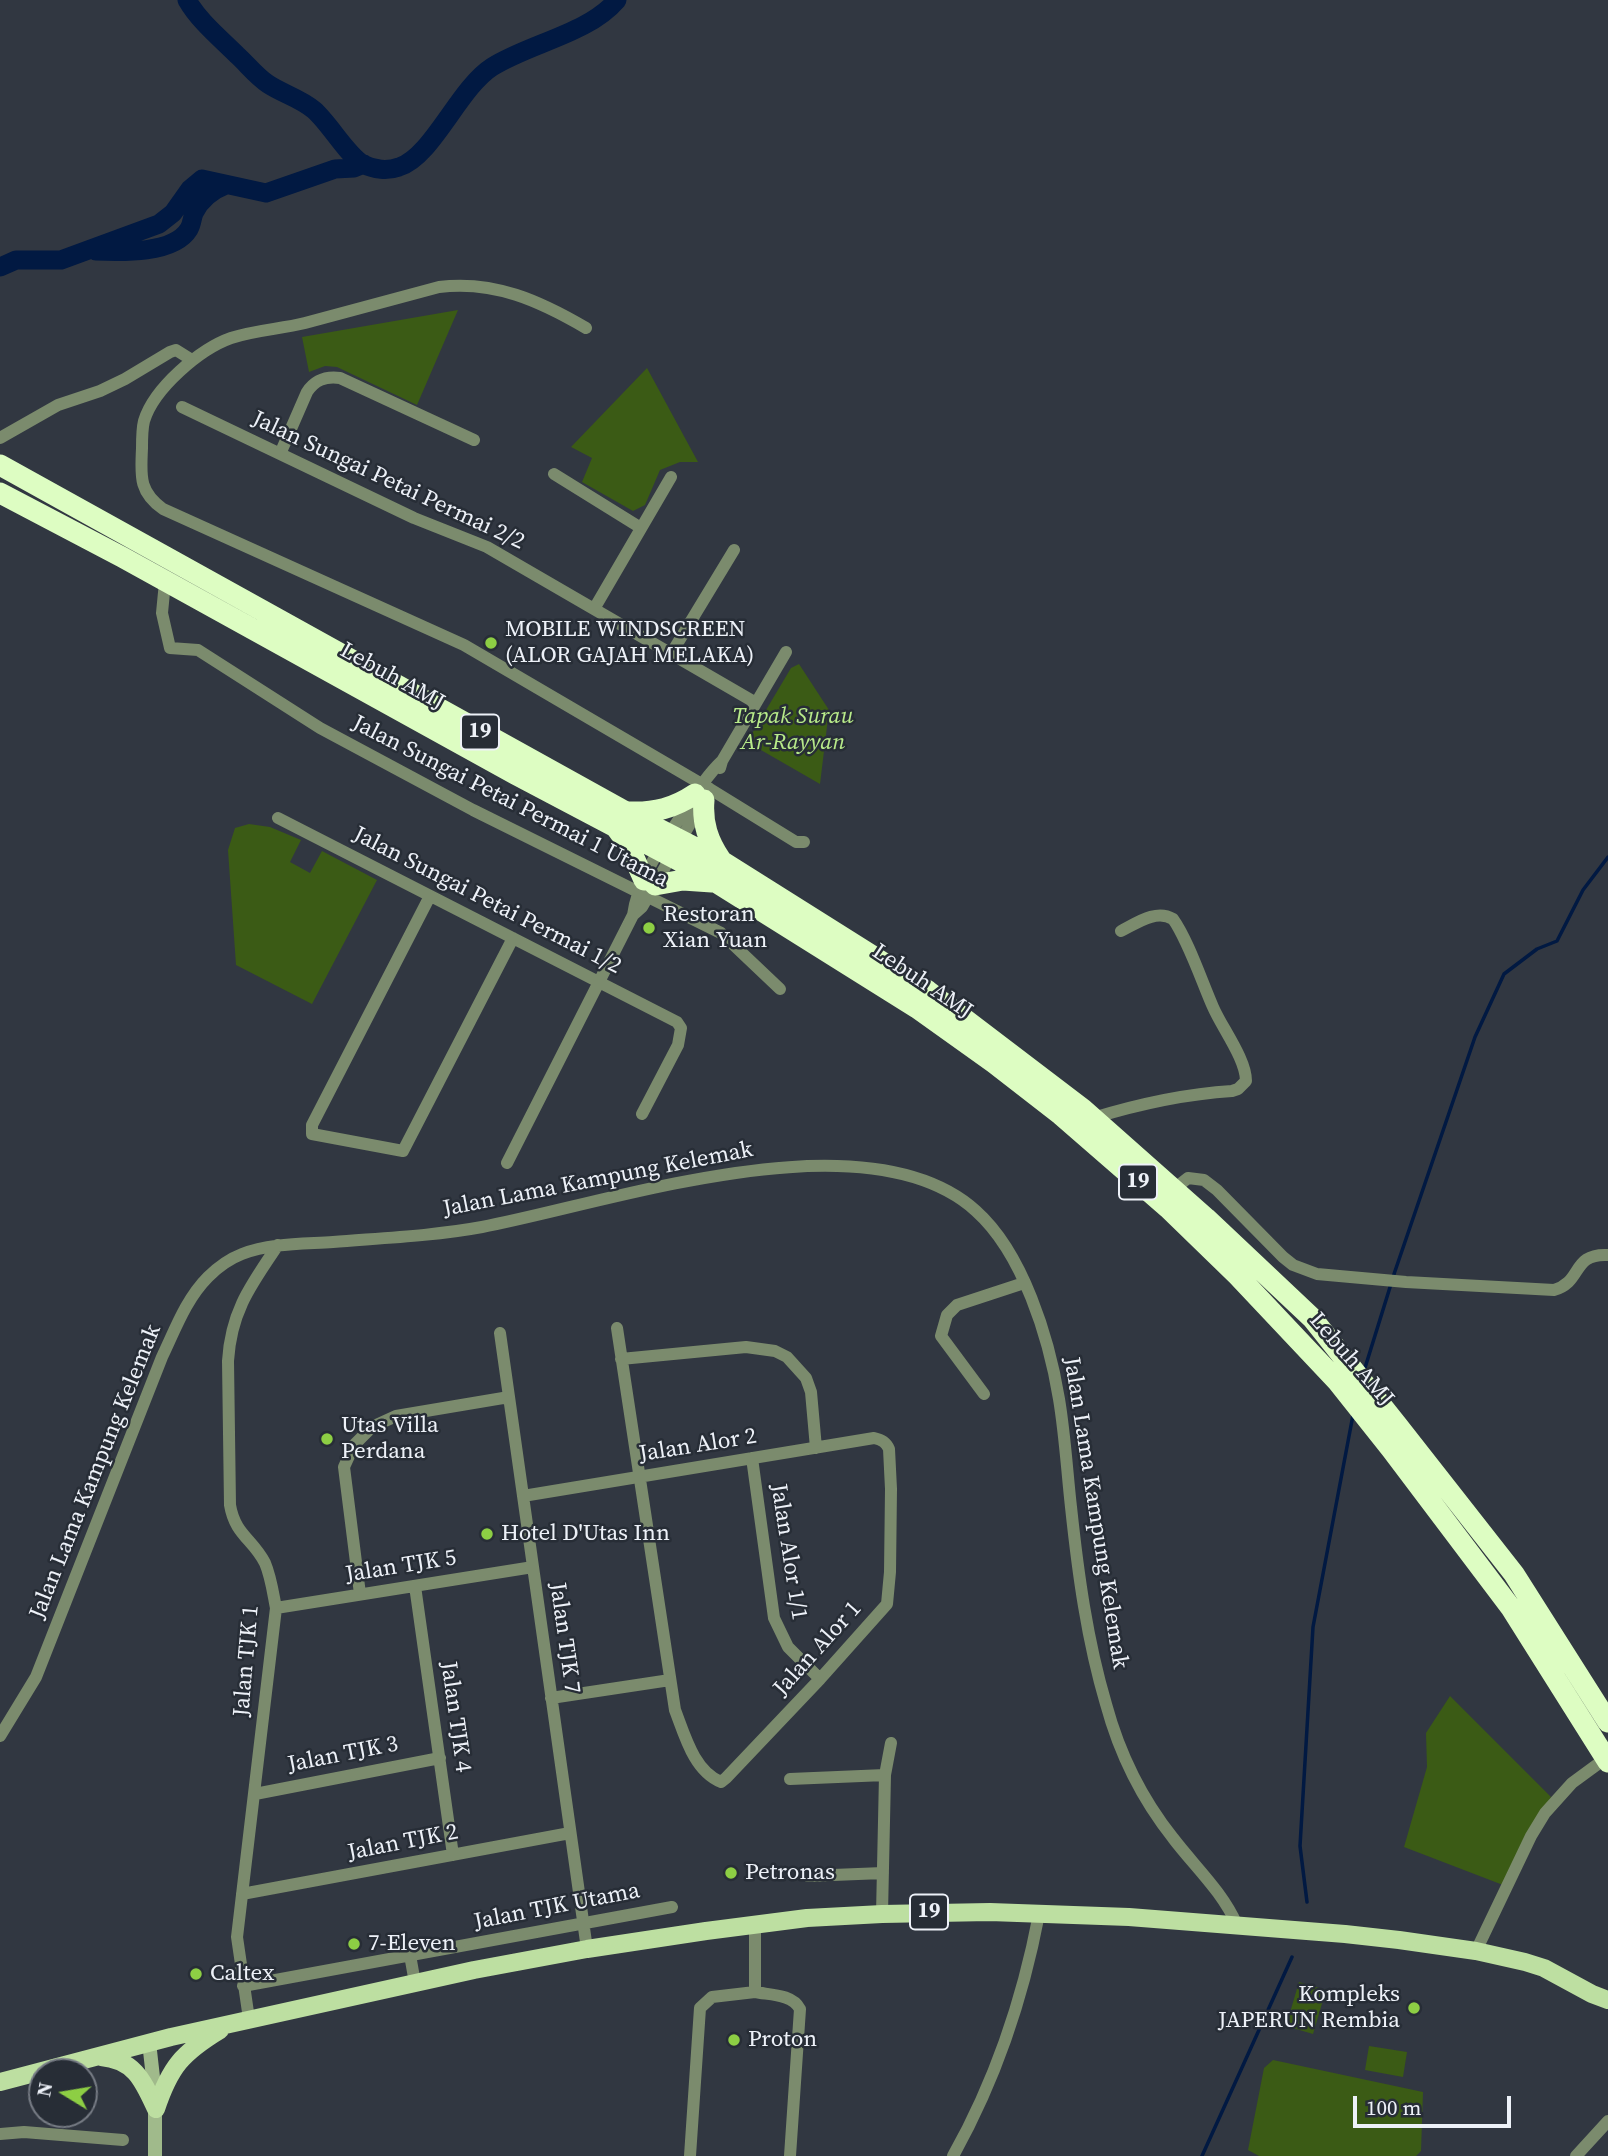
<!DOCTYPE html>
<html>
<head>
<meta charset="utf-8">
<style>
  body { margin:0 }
  #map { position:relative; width:1608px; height:2156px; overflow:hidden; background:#313741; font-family:"Source Serif 4",serif }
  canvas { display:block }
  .north { position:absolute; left:28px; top:2058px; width:70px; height:70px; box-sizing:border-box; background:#272d36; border:2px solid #767b84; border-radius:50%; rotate:281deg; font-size:19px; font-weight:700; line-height:28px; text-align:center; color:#edf1f8 }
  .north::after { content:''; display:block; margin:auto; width:24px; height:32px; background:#8dce44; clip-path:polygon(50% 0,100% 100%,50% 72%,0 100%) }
  .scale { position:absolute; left:1353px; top:2096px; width:158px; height:32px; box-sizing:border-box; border:4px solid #edf1f8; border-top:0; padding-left:9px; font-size:21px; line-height:24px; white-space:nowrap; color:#edf1f8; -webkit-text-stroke:5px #272d36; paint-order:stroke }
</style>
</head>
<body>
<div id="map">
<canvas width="1608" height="2156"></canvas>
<div class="north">N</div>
<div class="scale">100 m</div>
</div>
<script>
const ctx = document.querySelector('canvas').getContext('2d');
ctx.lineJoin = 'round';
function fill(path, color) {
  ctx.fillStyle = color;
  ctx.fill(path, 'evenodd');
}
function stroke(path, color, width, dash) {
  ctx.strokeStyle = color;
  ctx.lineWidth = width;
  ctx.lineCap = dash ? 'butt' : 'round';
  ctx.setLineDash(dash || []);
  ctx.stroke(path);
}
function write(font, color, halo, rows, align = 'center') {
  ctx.font = font + ' "Source Serif 4",serif';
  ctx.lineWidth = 5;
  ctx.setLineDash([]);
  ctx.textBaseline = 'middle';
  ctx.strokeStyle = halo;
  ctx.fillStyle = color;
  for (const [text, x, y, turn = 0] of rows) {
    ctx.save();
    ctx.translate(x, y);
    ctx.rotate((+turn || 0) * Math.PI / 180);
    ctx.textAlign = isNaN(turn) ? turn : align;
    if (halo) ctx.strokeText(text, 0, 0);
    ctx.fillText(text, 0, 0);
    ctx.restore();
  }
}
fill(new Path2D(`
  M458,310L417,405L337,367L325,366L309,372L302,337Z
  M647,368L698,462H680L660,470L645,505L633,511L582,482L592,458L571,447Z
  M799,664L829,710L820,784L747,742L791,668Z
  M249,824L270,827L301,840L290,862L310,873L322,851L377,880L312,1004L236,965L228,850L235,828Z
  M1450,1696L1551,1797L1525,1839L1503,1885L1404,1847L1427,1767L1426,1733Z
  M1299,1982L1326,1990L1313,2034L1286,2026Z
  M1369,2046L1407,2052L1403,2077L1365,2070Z
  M1273,2060L1423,2092L1421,2151L1416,2156H1259L1248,2150L1264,2068Z`), '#3b5b15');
stroke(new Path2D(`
  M1393,1277L1475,1037L1504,974L1537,949L1557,941L1583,890L1608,857
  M1364,1371L1391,1284
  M1307,1902L1300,1846L1313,1627L1353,1415
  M1202,2156L1292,1957`), '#011942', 3.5);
stroke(new Path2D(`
  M187,0C199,21 220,38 237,55C247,64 256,76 268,84C283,94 300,98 314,110C330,124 347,155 363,164C374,170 388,171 399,167C432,157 459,88 492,67C530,43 588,34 617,0
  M96,251C122,252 174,254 189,229C192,224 192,218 194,213C201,199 213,190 226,185
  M0,267L16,260H61L159,224L173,213L190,189L202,179L266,193L335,169L354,168L364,164`), '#011942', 19);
stroke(new Path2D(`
  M586,328C540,301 494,280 439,287C395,299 350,311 305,323C281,329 255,330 231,338C200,349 154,388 144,421C142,429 142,439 142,448C141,475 138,491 163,509L464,645L710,789L796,842H804
  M182,407L414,518L487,547L756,703
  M0,438L58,405L100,391L125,379L170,352L176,350L192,360
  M280,454L307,392C315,380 325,376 340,378L474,440
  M554,474L641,528
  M165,582L162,613L170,648L198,650L320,728L473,810L721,933L780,989
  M594,609L671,477
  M671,654L734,550
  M720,768L722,761L786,652
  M278,818L677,1022L681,1028L678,1045L642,1114
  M430,896L312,1125V1134L403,1151L513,938
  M633,915L642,907L702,803
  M1093,1118C1139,1104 1184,1094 1232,1091L1238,1089L1246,1081C1246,1059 1222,1028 1213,1007C1202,982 1188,940 1173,919C1156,909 1137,923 1121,931
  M507,1163L633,915C638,878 663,844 683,813C695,795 706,776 722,761
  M1174,1189L1188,1178L1204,1180L1217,1190L1283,1257L1293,1265L1317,1274L1406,1282L1554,1290C1583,1282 1571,1253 1608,1255
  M500,1333L587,1949
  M621,1359L746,1347L775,1351L787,1357L806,1378L811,1392L816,1448
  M984,1394L941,1336L947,1315L957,1305L1024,1283
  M752,1458L774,1618L788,1647L820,1679
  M523,1496C640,1477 757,1457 874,1438C882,1440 886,1442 889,1449L891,1489L890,1572L887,1604L820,1679L726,1778L721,1782C694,1771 685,1736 675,1710L617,1328
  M415,1586L453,1855
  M360,1594L344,1467L354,1445L372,1427L396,1416L509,1397
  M276,1608L533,1567
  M551,1698L670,1680
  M0,1736L36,1677L162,1357C175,1330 186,1299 208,1277C217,1268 229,1259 242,1254C270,1243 303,1244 333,1242C383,1238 433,1236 482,1227C610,1203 867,1112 976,1211C1023,1253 1049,1338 1059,1399C1065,1435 1067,1471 1071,1507C1078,1573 1087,1640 1106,1704C1119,1752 1142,1799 1173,1838C1195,1867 1222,1891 1237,1925
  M790,1779L885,1775
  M255,1794L440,1758
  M808,1876L883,1873
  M242,1894L570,1833
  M882,1914L885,1775L891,1743
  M755,1925V1992C770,1995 792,1994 800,2009L790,2156
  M1476,1951L1531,1836L1545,1813L1572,1783L1606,1758
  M410,1955L415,1983
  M243,1986L672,1907
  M249,2019L237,1937L276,1608C273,1593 271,1577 265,1563C253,1539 235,1535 230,1505L228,1361C231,1311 251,1285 278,1245
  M0,2134L24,2132L123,2140
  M690,2156L700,2008L712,1997L755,1992
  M953,2156C995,2081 1023,1998 1039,1914
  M1576,2156L1608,2121`), '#7b8b6d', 12);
stroke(new Path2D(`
  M149,2042L155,2095V2156`), '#a0ba8b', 14);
stroke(new Path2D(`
  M101,2057C135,2060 143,2081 156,2109
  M0,2082L171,2037L474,1970L587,1949L706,1931L807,1918L882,1914L990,1912L1129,1917L1345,1934L1399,1940L1476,1951L1525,1962L1544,1968L1592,1994L1608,2000
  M156,2109C170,2067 182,2053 220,2030`), '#bddfa1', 18);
stroke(new Path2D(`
  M0,465L624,811L723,862L928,991L1083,1109L1206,1218L1312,1318L1398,1426L1514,1574L1608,1722
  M0,493L122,557L515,774L695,869L917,1008L994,1063L1061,1115L1168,1208L1238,1276L1337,1381L1391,1449L1511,1608L1608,1762
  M704,800C702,823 708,841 721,860
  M629,812C655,813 674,808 695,794
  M617,829L628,844L644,880
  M655,885L683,880L712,882`), '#ddfdc2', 21);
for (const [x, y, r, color] of [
  [491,643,7,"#8dce44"],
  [649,928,7,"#8dce44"],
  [327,1439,7,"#8dce44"],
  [487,1534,7,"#8dce44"],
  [731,1873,7,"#8dce44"],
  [354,1944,7,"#8dce44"],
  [196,1974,7,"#8dce44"],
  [1414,2008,7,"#8dce44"],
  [734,2040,7,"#8dce44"]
]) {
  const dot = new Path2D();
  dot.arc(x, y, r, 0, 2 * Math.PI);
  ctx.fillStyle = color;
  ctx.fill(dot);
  stroke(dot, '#272d36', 2.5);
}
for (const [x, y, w] of [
  [480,732,38],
  [1138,1182,38],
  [929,1912,38]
]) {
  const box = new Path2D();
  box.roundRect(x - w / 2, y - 17.5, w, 35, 5);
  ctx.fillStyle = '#272d36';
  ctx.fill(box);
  stroke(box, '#edf1f8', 2);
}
write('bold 21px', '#edf1f8', null, [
  ["19",480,732],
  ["19",1138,1182],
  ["19",929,1912]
]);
write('23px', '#edf1f8', '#272d36', [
  ["Jalan Sungai Petai Permai 2/2",388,481,25],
  ["Lebuh AMJ",392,677,29],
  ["Jalan Sungai Petai Permai 1 Utama",510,802,27],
  ["Jalan Sungai Petai Permai 1/2",487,901,27],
  ["Lebuh AMJ",922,982,34],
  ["Jalan Lama Kampung Kelemak",598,1180,-11],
  ["Lebuh AMJ",1351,1360,49],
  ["Jalan Alor 2",698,1446,-9],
  ["Jalan Lama Kampung Kelemak",96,1472,-68],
  ["Jalan Lama Kampung Kelemak",1095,1513,81],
  ["Jalan Alor 1/1",788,1552,81],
  ["Jalan TJK 5",401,1567,-9],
  ["Jalan TJK 7",564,1638,82],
  ["Jalan Alor 1",818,1649,-48],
  ["Jalan TJK 1",247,1661,-85],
  ["Jalan TJK 4",455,1717,82],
  ["Jalan TJK 3",343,1755,-11],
  ["Jalan TJK 2",403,1843,-11],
  ["Jalan TJK Utama",557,1907,-11]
]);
write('23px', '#edf1f8', '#272d36', [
  ["MOBILE WINDSCREEN",505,630],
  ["(ALOR GAJAH MELAKA)",505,656],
  ["Restoran",663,915],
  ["Xian Yuan",663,941],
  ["Utas Villa",341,1426],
  ["Perdana",341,1452],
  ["Hotel D'Utas Inn",501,1534],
  ["Petronas",745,1873],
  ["7-Eleven",368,1944],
  ["Caltex",210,1974],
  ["Kompleks",1400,1995,"right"],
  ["JAPERUN Rembia",1400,2021,"right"],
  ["Proton",748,2040]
], 'left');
write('italic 23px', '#b8eb8a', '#272d36', [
  ["Tapak Surau",793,717],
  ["Ar-Rayyan",793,743]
]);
</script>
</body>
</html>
